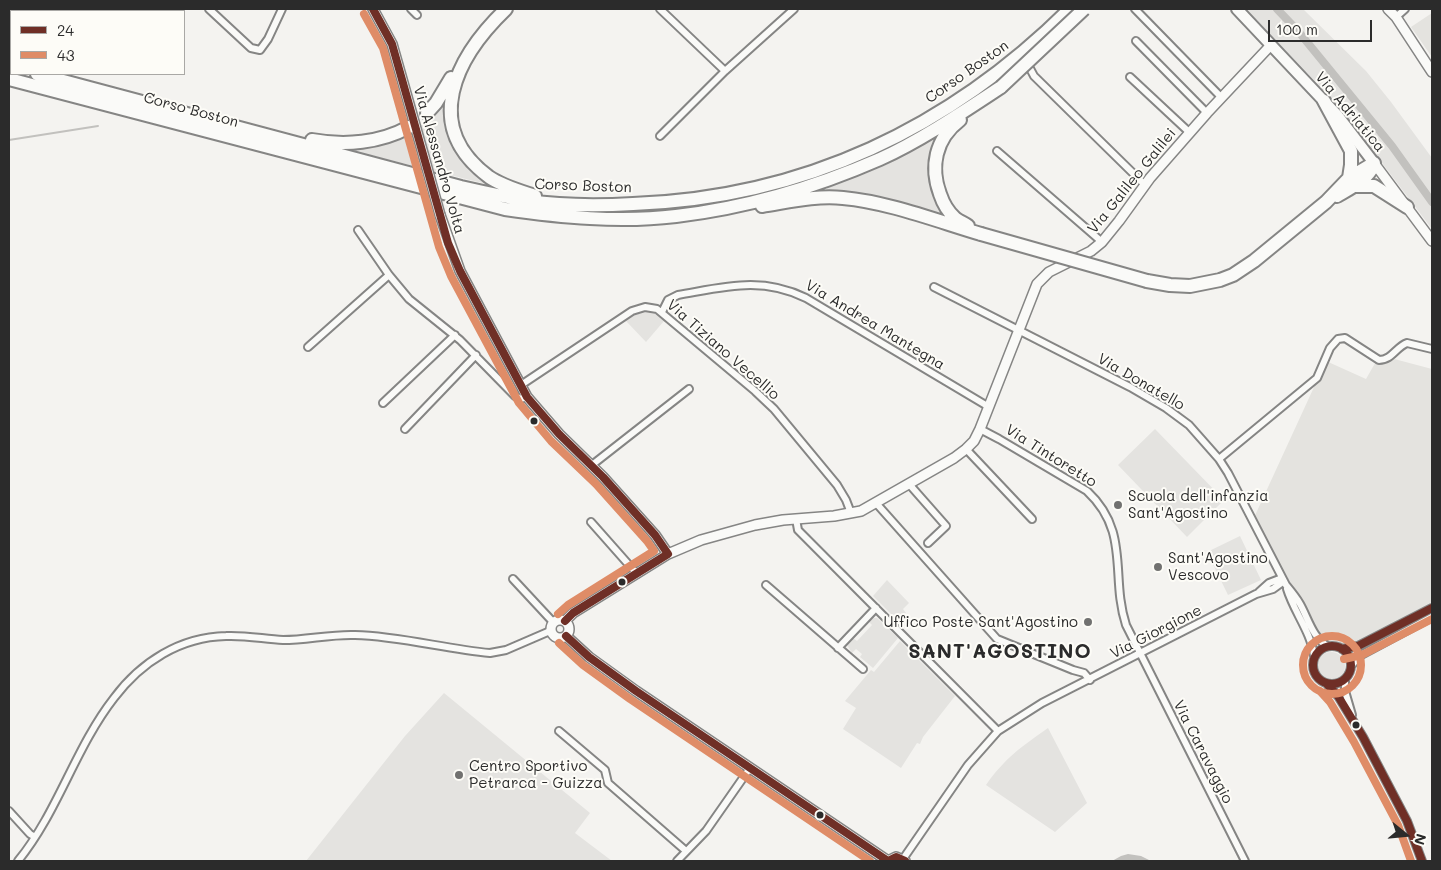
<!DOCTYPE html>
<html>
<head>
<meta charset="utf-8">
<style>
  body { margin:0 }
  #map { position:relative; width:1441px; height:870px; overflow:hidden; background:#f4f3f0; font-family:Mali,sans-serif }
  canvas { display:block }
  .frame { position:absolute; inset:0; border:10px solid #2b2b2b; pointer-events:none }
  .legend { position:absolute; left:10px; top:10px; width:175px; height:65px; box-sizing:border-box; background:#fdfcf7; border:1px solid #a9a8a5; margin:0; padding:6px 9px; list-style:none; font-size:15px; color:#2b2b2b }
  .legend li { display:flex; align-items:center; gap:10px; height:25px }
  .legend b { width:25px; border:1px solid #a9a8a5 }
  .north { position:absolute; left:1381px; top:810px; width:50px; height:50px; -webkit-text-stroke:4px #fdfcf7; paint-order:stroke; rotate:107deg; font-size:14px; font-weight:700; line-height:20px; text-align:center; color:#2b2b2b }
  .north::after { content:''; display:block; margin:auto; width:18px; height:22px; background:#2b2b2b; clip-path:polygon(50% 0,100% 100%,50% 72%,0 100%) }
  .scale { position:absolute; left:1268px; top:20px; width:104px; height:22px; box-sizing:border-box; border:2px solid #2b2b2b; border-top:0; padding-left:6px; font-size:15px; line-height:18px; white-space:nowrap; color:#2b2b2b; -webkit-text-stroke:4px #fdfcf7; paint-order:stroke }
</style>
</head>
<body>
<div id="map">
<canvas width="1441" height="870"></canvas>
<div class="frame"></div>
<ul class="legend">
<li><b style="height:6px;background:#6f2f26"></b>24</li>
<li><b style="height:6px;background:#df8c67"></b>43</li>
</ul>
<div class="north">N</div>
<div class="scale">100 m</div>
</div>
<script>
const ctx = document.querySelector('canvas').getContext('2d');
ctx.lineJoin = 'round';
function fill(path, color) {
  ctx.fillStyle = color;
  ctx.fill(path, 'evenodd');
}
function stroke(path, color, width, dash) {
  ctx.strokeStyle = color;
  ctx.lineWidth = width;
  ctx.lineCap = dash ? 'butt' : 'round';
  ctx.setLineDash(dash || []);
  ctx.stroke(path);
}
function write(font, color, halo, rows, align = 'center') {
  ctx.font = font + ' Mali,sans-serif';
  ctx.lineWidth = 4;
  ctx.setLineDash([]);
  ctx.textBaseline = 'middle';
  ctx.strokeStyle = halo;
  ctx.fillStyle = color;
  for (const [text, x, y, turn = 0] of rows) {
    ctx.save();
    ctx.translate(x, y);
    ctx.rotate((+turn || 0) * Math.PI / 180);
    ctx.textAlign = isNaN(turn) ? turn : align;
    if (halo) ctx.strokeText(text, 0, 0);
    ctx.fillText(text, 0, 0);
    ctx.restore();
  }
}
fill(new Path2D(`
  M1432,13V57L1411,27Z
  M1383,356L1432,369V604L1402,624L1343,651L1336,646L1327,645L1317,649L1252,522L1326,361L1366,379L1378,358Z`), '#e4e3df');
fill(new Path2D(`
  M1245,9H1303L1366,71L1391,102L1432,158V229L1354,126L1317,83Z
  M442,101L448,102V117L488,180L486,184L354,151V146L403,135L426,122Z
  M943,134L933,157L954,218L826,194L827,187C866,171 906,155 943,134Z
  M645,312L655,314L664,321L646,342L626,321L635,315Z
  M1155,429L1224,500L1187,537L1118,465Z
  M1240,536L1261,580L1228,595L1207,552Z
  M887,580L909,603L903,609L906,613L898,621L873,596Z
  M874,618H877L898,638L873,668L860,657L862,654L856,649L852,653L847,645L853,638L857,641L872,625L868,621Z
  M900,641L955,696L923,737L920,744L917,743L901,768L843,729L856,708L845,701L871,670L874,672Z
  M1317 666a14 14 0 1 1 28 0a14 14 0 1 1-28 0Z
  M444,693L590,813L575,833L612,861H306L405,736Z
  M1048,728L1087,803L1055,832L986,785C1005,758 1021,747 1048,728Z`), '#e4e3e0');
fill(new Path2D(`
  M1128,854L1141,856L1151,861H1112L1121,856Z`), '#c2c1be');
stroke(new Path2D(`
  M9,140L98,126`), '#c2c1be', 2);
stroke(new Path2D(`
  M1277,9L1298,31L1392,146L1432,202`), '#c2c1be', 8);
const street = new Path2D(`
  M209,9L251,48L260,50L268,39L282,9
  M411,9L417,15
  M660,9L725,71
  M1135,9L1221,97
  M1396,17L1405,9
  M1136,41L1207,113
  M1026,61L1034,76L1144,184
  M1130,77L1189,132
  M660,136L725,71L794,9
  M997,151L1102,242
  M358,230L389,275L409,299L460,340L515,396L521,399L527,397
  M934,287L1130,387L1166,408L1189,425L1219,459L1228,473L1286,585C1291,591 1296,597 1300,604C1308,618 1313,639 1328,646
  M662,312L668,300L678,295C725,287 761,276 806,298L989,407
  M308,347L389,275
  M521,385L632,311L645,307L657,309L755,391L774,409L837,485L846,500L851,513
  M383,403L455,335
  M405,429L476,355
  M980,429L999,439L1087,491C1131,532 1110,576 1126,625L1245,861
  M966,449L1032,519
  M1219,459L1317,378L1330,348L1338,339L1345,338L1379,360C1392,360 1396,347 1407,343L1432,349
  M592,465L689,389
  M909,484L946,526L928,543
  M876,503L997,639L1073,670L1084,673L1090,680
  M796,519L798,530L998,731
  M591,522L637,574
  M513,579L553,622
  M766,585L863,669
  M1287,589C1294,612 1311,632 1314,656
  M1259,592L1269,583L1282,578
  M1313 665a19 19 0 1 1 38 0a19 19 0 1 1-38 0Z
  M838,648L876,608
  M1342,649L1358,646L1432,608
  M1351,666L1361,655L1432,617
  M1345,679V691L1352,715
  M1327,684L1338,696L1363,737L1407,821L1422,861
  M559,731L605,770L608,783L686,851
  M9,811L30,834L35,837
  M903,859L968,765L998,731L1042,703L1256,594L1273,589L1284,581
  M18,861C58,812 75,748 114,698C141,662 180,637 226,636C245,635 264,639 283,640C307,640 331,634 355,635C400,636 445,649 490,653L506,650L550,631
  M677,861L706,831L750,768`);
const secondary = new Path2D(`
  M373,9L392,44L424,157
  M1388,9L1396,17L1432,72
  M1374,163L1432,241
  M440,215L460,271L527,397L559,434L603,477L655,535L668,554
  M551 629a9 9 0 1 1 18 0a9 9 0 1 1-18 0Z
  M565,621L573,613L668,554L701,540L755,525L783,520L834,516L861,511L954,458L966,449L974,441L980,429L1037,284L1049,272L1091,251L1102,242L1119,221L1150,178L1207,113L1271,45
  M566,636L589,657L636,691L888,861L896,857L905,861`);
const primary = new Path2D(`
  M1237,9L1338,116L1374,163`);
const highway = new Path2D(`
  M506,9C456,57 420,126 489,177C502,186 520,191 535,196
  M9,57L11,58
  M9,67L11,68
  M37,74L461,187C483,192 506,197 528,201C563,206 598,206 633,204C804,198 950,128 1070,9
  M9,79L505,209C561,217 619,223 676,216C745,208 816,187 880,159C920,141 963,112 1001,87
  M1324,101L1351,151V165L1349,178
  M427,113L436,103L451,78
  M960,120C935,139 930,167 940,194C943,203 947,211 955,218C958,221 964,223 968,226
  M312,140C345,146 380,143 409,127
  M1355,186H1374L1407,207
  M1337,196C1352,187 1366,181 1374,165
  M762,206C788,202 816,195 843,198C888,202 937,221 981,234
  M1147,281L1170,285L1190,286L1220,280L1233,275L1254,261L1326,202L1349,178L1374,163`);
stroke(street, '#858584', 10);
stroke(secondary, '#858584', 12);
stroke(primary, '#858584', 14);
stroke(highway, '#858584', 16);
stroke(street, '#fafaf8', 6);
stroke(secondary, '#fafaf8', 9);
stroke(primary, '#fafaf8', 10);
stroke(highway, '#fafaf8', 12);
const secondaryBridge = new Path2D(`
  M424,157L440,215`);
const highwayBridge = new Path2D(`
  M1001,87L1084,9
  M981,234L1147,281`);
stroke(secondaryBridge, '#858584', 12, []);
stroke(highwayBridge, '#858584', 16, []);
stroke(secondaryBridge, '#fafaf8', 9);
stroke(highwayBridge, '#fafaf8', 12);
stroke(new Path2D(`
  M373,9L392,44L448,243L460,271L527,397L559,434L603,477L655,535L668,554L573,613L565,621
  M566,636L589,657L636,691L888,861L896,857L905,861
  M1313 665a19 19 0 1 1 38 0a19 19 0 1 1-38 0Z
  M1342,649L1358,646L1432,608
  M1327,684L1338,696L1363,737L1407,821L1422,861`), '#6f2f26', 8);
stroke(new Path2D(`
  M364,14L383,48L439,247L451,276L519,403L551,441L596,484L647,541L654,551L568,605L558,614
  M1303 665a29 29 0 1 1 58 0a29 29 0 1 1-58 0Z
  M559,643L583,665L630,699L870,861
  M1344,659L1362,655L1432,619
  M1320,691L1330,702L1354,742L1398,825L1411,861`), '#df8c67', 8);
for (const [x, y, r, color] of [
  [534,421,4.5,"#2b2b2b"],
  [1118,505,5,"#717170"],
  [1158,567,5,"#717170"],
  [622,582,4.5,"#2b2b2b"],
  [1088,622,5,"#717170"],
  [1356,725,4.5,"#2b2b2b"],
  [459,775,5,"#717170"],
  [820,815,4.5,"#2b2b2b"]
]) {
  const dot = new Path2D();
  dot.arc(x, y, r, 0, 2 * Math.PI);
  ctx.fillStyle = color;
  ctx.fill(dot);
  stroke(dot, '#fdfcf7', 2);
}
write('15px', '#2b2b2b', '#fdfcf7', [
  ["Corso Boston",967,72,-35],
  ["Corso Boston",191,110,15],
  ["Via Adriatica",1350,112,50],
  ["Via Alessandro Volta",439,160,74],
  ["Via Galileo Galilei",1132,181,-51],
  ["Corso Boston",583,186,2],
  ["Via Andrea Mantegna",875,325,31],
  ["Via Tiziano Vecellio",723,350,41],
  ["Via Donatello",1141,382,30],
  ["Via Tintoretto",1051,456,32],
  ["Via Giorgione",1156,632,-27],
  ["Via Caravaggio",1203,752,63]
]);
write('15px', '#2b2b2b', '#fdfcf7', [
  ["Scuola dell'infanzia",1128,496],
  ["Sant'Agostino",1128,513],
  ["Sant'Agostino",1168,558],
  ["Vescovo",1168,575],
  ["Uffico Poste Sant'Agostino",1078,622,"right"],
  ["Centro Sportivo",469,766],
  ["Petrarca - Guizza",469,783]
], 'left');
ctx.letterSpacing = '1px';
write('bold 20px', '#2b2b2b', '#fdfcf7', [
  ["SANT'AGOSTINO",1000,652]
]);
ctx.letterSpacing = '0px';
</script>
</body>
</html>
